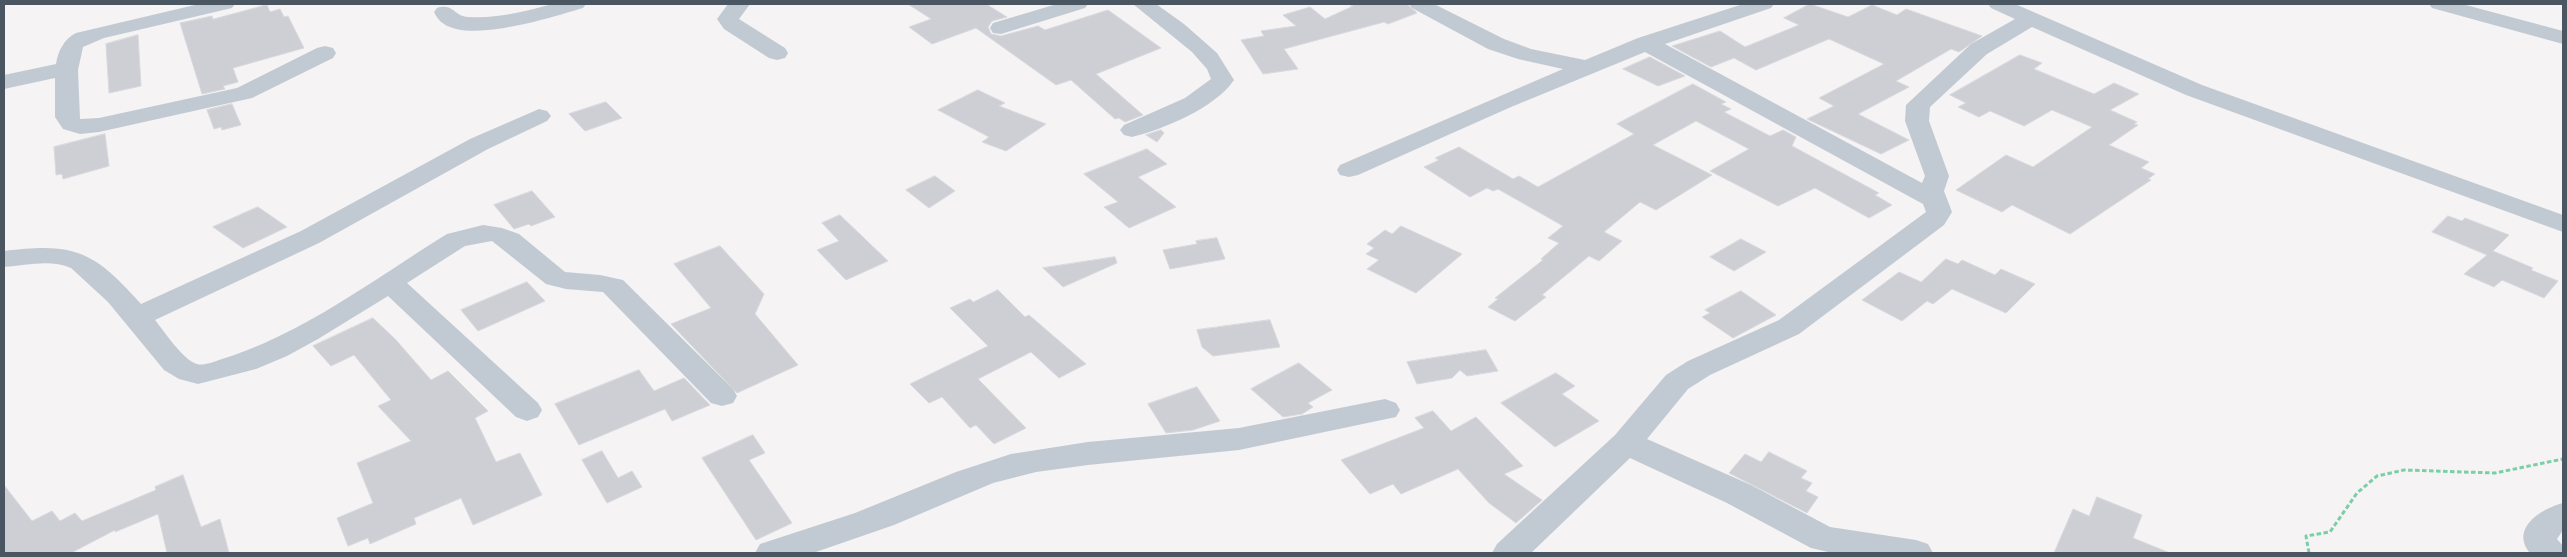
<!DOCTYPE html>
<html>
<head>
<meta charset="utf-8">
<style>
  body { margin:0 }
  #map { position:relative; width:2567px; height:557px; overflow:hidden; background:#f5f3f3; font-family:"Golos Text",sans-serif }
  canvas { display:block }
  .frame { position:absolute; inset:0; border:5px solid #4a5661; pointer-events:none }
</style>
</head>
<body>
<div id="map">
<canvas width="2567" height="557"></canvas>
<div class="frame"></div>
</div>
<script>
const ctx = document.querySelector('canvas').getContext('2d');
ctx.lineJoin = 'round';
function fill(path, color) {
  ctx.fillStyle = color;
  ctx.fill(path, 'evenodd');
}
function stroke(path, color, width, dash) {
  ctx.strokeStyle = color;
  ctx.lineWidth = width;
  ctx.lineCap = dash ? 'butt' : 'round';
  ctx.setLineDash(dash || []);
  ctx.stroke(path);
}
const building = new Path2D(`
  M908,4H986L1007,17L992,21L988,27L991,34L1001,36L1038,26L1045,30L1108,10L1161,48L1096,74L1143,115L1125,122L1119,118L1115,119L1071,80L1056,85L976,28L932,44L909,27L931,19Z
  M1348,4H1407L1417,13L1388,24L1384,22L1284,49L1298,69L1263,74L1241,40L1264,36L1261,31L1296,26L1283,15L1310,7L1325,19L1353,6Z
  M1810,4L1848,17L1872,5L1897,15L1906,9L1982,36L1959,52L1951,49L1896,81L1909,87L1858,114L1909,140L1881,154L1807,119L1834,106L1819,98L1884,64L1829,39L1756,70L1734,58L1711,67L1672,46L1720,31L1745,47L1799,25L1784,18Z
  M267,5L270,12L280,9L284,17L288,16L304,48L233,68L238,82L223,86L225,89L202,94L180,23L212,16L213,19Z
  M138,35L141,86L109,93L106,44Z
  M2020,55L2042,63L2034,69L2094,94L2114,83L2139,94L2110,110L2137,122L2134,124L2138,125L2109,145L2149,162L2141,168L2155,174L2148,179L2151,180L2070,234L2012,205L2002,212L1956,190L2006,155L2033,167L2092,127L2052,110L2024,126L1990,111L1979,117L1958,107L1966,103L1950,95Z
  M1650,57L1685,76L1658,86L1623,69Z
  M1693,84L1726,102L1721,104L1731,109L1724,112L1770,136L1783,130L1796,137L1792,146L1879,193L1875,195L1892,205L1869,218L1815,188L1778,206L1710,171L1749,149L1696,121L1653,145L1712,175L1656,210L1640,202L1604,232L1622,241L1599,261L1589,256L1542,295L1546,297L1515,321L1488,307L1498,299L1495,298L1543,260L1541,259L1559,243L1548,238L1563,226L1498,189L1493,191L1487,188L1470,197L1424,167L1439,160L1435,158L1459,147L1513,179L1519,176L1538,187L1634,134L1617,124Z
  M978,90L1005,103L999,106L1046,124L1006,151L982,142L989,137L938,110Z
  M606,102L622,118L585,131L569,114Z
  M232,104L241,125L222,130L221,127L214,129L207,110Z
  M1161,130L1164,133L1157,142L1146,135Z
  M105,134L109,166L63,179L62,174L56,175L54,147Z
  M1147,149L1167,164L1138,177L1176,207L1129,228L1104,207L1118,202L1084,174Z
  M935,176L955,191L929,208L906,190Z
  M532,191L555,217L531,226L529,224L514,229L494,205Z
  M258,207L287,227L243,248L213,227Z
  M840,215L888,261L846,280L817,250L839,241L822,223Z
  M2448,216L2462,221L2465,218L2509,235L2493,251L2533,268L2531,270L2558,281L2544,298L2502,280L2494,287L2464,274L2487,255L2432,232Z
  M1401,226L1462,254L1416,293L1367,269L1379,260L1366,254L1374,248L1367,244L1385,230L1392,234Z
  M1217,238L1225,259L1170,269L1163,250L1197,244L1196,241Z
  M1741,239L1766,252L1734,271L1710,257Z
  M720,246L764,294L755,314L798,365L737,393L671,324L711,308L674,264Z
  M1115,257L1117,263L1063,287L1043,268Z
  M1946,259L1958,264L1962,260L1995,275L2001,269L2035,284L2006,313L1952,289L1933,304L1927,301L1902,321L1862,300L1899,272L1921,282Z
  M527,282L545,301L478,331L461,310Z
  M998,290L1025,317L1029,315L1086,364L1059,378L1031,352L978,379L1026,428L994,444L976,425L970,428L942,397L929,403L910,384L988,346L950,308L970,299L973,302Z
  M1741,291L1776,315L1733,338L1702,317L1710,313L1705,310Z
  M373,318L396,340L431,380L448,371L488,411L475,418L496,462L520,453L542,495L473,525L461,498L414,518L416,524L370,544L368,538L348,546L337,518L373,503L357,463L411,441L378,406L391,400L354,355L331,366L313,346Z
  M1270,320L1280,347L1213,356L1202,347L1197,330Z
  M1486,350L1498,371L1467,376L1460,370L1452,378L1417,384L1407,362Z
  M1299,363L1332,390L1308,403L1313,407L1302,414L1283,417L1251,389Z
  M639,370L654,391L684,378L710,405L672,421L665,409L579,445L555,404Z
  M1556,373L1575,386L1562,394L1599,421L1555,447L1501,403Z
  M1197,387L1220,421L1193,430L1166,433L1148,404Z
  M1433,411L1451,431L1476,417L1523,466L1504,474L1542,500L1516,523L1489,503L1458,469L1401,494L1393,484L1370,494L1341,460L1424,428L1415,418Z
  M753,435L765,453L749,460L792,523L756,540L702,458Z
  M602,451L618,478L632,471L642,487L607,503L582,460Z
  M1769,452L1807,471L1801,478L1812,483L1806,491L1818,497L1807,513L1729,473L1745,454L1761,462Z
  M183,475L201,527L220,519L229,553H167L158,514L115,532V530L71,553H4V485L32,521L52,511L60,521L75,513L82,521L156,490L155,487Z
  M2097,497L2142,515L2133,538L2170,553H2054L2073,509L2089,516Z`);
fill(building, '#cdcfd5');
stroke(building, '#d7d9de', 1);
stroke(new Path2D(`
  M2309,553L2306,536L2330,532L2357,493L2377,476L2404,470L2495,473L2563,459`), '#7ad0a6', 3, [4.5, 2.5]);
fill(new Path2D(`
  M199,4H235L232,8L104,38L83,47L78,70L80,119L99,118L237,88L317,48L325,46L333,48L336,53L333,58L252,98L99,132L80,134L63,129L55,117V78L4,89V75L56,64C58,51 64,39 76,33Z
  M553,4H586L583,8C552,17 472,43 444,24C439,21 436,16 434,12L437,8C454,3 453,16 468,17C497,19 526,11 553,4Z
  M728,4H750L739,19L785,48L788,53L785,58L777,60L769,58L724,29L717,19Z
  M1057,4H1088L1085,8L1001,34L993,33L990,28L993,23Z
  M1133,4H1156L1184,24L1217,53L1234,80C1215,108 1164,129 1132,137L1124,135L1120,130L1124,125L1185,98L1211,79L1207,69L1192,52Z
  M1409,4H1434L1504,39L1531,49L1585,60L1638,38L1743,4H1774L1771,8L1665,44L1922,183L1925,176L1905,121L1906,105L1971,44L2015,19L1991,8L1988,4H2015L2202,85L2563,215V232L2186,95L2032,27L1987,54L1930,107L1929,121L1949,176L1944,191L1952,212L1944,225L1799,334L1710,375L1688,389L1647,439L1751,485L1830,527L1916,540L1928,544L1933,553H1832L1811,548L1727,503L1630,458L1531,553H1492L1497,544L1615,435L1666,375L1688,361L1779,320L1926,212L1923,204L1645,52L1511,107L1358,175L1349,177L1340,175L1337,170L1340,165L1563,69L1518,59L1488,49L1412,8Z
  M2429,4H2462L2563,31V44L2432,8Z
  M539,109L547,111L551,116L547,121L488,149L319,243L155,320C164,331 183,360 197,364C203,366 213,362 219,360C302,335 374,279 447,234L483,225L502,228L519,234L565,272L600,275L623,280L733,389L737,396L733,403L722,406L711,403L603,292L566,289L546,284L492,241L465,246L407,283L538,403L542,410L538,417L527,421L516,417L388,296L318,339L287,356L256,369L198,384L179,379L164,370L108,302L71,268C51,259 26,265 4,267V251C75,242 94,251 141,304L301,231L470,139Z
  M1385,399L1396,403L1400,410L1396,417L1239,450L1088,465L1036,472L993,483L894,525L813,553H755L760,544L855,513L956,472L1011,454L1088,442L1239,428Z
  M2563,503V530L2557,539L2563,546V553H2530C2510,528 2541,509 2563,503Z`), '#c1cad2');
</script>
</body>
</html>
